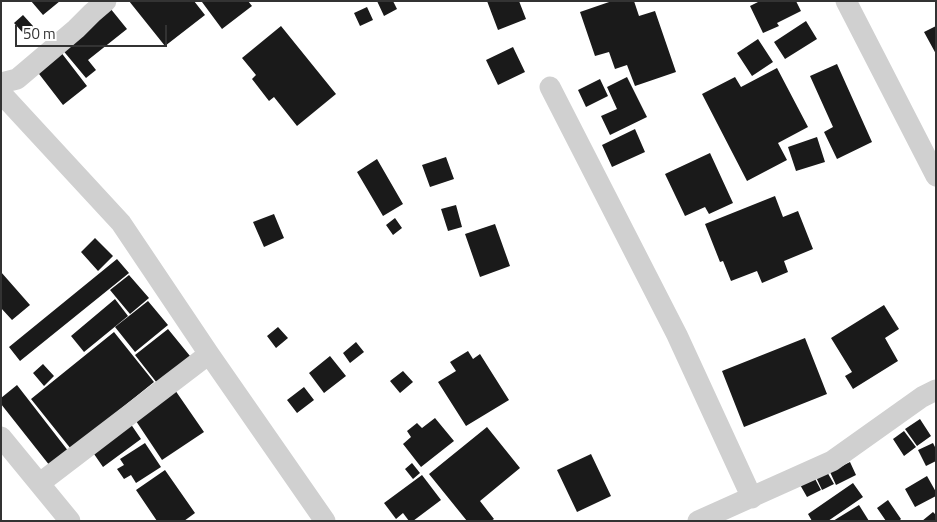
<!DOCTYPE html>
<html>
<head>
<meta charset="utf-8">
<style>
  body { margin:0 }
  #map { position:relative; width:937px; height:522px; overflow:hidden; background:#fff; font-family:"Titillium Web",sans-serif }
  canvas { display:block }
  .frame { position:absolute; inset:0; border:2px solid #333; pointer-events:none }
  .scale { position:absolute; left:15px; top:25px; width:152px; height:22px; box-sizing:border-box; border:2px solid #333; border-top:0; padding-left:6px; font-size:15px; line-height:18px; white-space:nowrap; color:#333; -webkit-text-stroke:4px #fff; paint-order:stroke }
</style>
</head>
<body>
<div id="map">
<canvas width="937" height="522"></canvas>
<div class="frame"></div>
<div class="scale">50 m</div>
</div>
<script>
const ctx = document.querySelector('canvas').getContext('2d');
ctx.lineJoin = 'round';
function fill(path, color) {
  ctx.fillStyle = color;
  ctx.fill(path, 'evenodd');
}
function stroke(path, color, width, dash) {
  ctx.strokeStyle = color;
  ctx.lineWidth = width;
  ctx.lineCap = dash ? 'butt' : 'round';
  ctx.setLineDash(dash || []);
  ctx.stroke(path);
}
fill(new Path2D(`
  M31,1H60L43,15Z
  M129,1H194L205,15L165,46Z
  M203,1H248L252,6L222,29L202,2Z
  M377,1H393L397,9L384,16Z
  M487,1H519L526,19L498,30Z
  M612,1H634L639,16L655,11L676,72L635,86L627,65L615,69L609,52L595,56L580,12Z
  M760,1H796L801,11L777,23L779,26L763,33L750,6Z
  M367,7L373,20L360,26L354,13Z
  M110,8L127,29L88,60L96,70L86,78L61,48Z
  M23,15L33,26L24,34L14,23Z
  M806,21L817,39L785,59L774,42Z
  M281,26L336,94L297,126L274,97L269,101L252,79L256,75L242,58Z
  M936,26V54L924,32Z
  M758,39L773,62L752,76L737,53Z
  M513,47L525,72L498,85L486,60Z
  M60,51L87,86L63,105L36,70Z
  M837,64L872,142L837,159L824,132L833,127L810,76Z
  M777,68L808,127L778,143L787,160L747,181L702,94L735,77L741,87Z
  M627,77L647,117L610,135L601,116L617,109L607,87Z
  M600,79L608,96L586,107L578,90Z
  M635,129L645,152L612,167L602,145Z
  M817,137L825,162L796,171L788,147Z
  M710,153L733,203L709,214L705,207L685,216L665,174Z
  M446,157L454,179L430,187L422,165Z
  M377,159L403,204L383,216L357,172Z
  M775,196L783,217L798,211L813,249L784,261L788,272L762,283L757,271L731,281L723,261L720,262L705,224Z
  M456,205L462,227L448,231L441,209Z
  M274,214L284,238L264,247L253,222Z
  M395,218L402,228L393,235L386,225Z
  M495,224L510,266L480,277L465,234Z
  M95,238L113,256L98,271L81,252Z
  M117,259L129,273L20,361L9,347Z
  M1,272L30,305L12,320L1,308Z
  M129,275L149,298L130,314L110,290Z
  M115,299L128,316L84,352L71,336Z
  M148,301L168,325L135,352L115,327Z
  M884,305L899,329L885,338L898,361L853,389L845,376L852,372L831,338Z
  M278,327L288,338L276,348L267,336Z
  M168,329L190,356L157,383L135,355Z
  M114,332L154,382L71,449L31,399Z
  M805,338L827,394L744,427L722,371Z
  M356,342L364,352L350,363L343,353Z
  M468,351L473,359L480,354L509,400L466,426L438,382L456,371L450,362Z
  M330,356L346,376L324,393L309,373Z
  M43,364L54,376L44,386L33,373Z
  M403,371L413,382L400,393L390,381Z
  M17,385L69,452L50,466L1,404V398Z
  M304,387L314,400L297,413L287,400Z
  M175,390L204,432L162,460L134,418Z
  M435,418L454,441L421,467L403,444L411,437L407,431L417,423L422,428Z
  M920,419L931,436L917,446L905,429Z
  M128,420L141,439L103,467L94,454Z
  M487,427L520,468L480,501L494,519L491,521H467L429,474Z
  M904,431L916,447L904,456L893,439Z
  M145,443L161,467L136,483L131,475L124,479L117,469L124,465L120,459Z
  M933,443L936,449V461L926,466L918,450Z
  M591,454L611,496L577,512L557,470Z
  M850,462L856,475L836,485L830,472Z
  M412,463L420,473L413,479L405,469Z
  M165,470L195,513L184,521H157L136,490Z
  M826,470L834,484L822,490L815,475Z
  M422,475L441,500L413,521H409L403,513L396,519L384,503Z
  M813,475L821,490L807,497L799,483Z
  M927,476L936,492V496L915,507L905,489Z
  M853,483L863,497L828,521H812L808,514Z
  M888,500L901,519L899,521H886L877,508Z
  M859,505L869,521H833Z
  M933,512L936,515V521H922Z`), '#1a1a1a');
stroke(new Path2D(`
  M846,1L936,176
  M1,83L17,79L76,29L92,13L106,1
  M550,87L677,335L752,498
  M1,93L121,223L209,354L325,521
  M1,437L70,521
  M40,483L209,354
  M698,521L832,461L922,397L936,390`), '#d0d0d0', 21);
</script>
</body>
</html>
